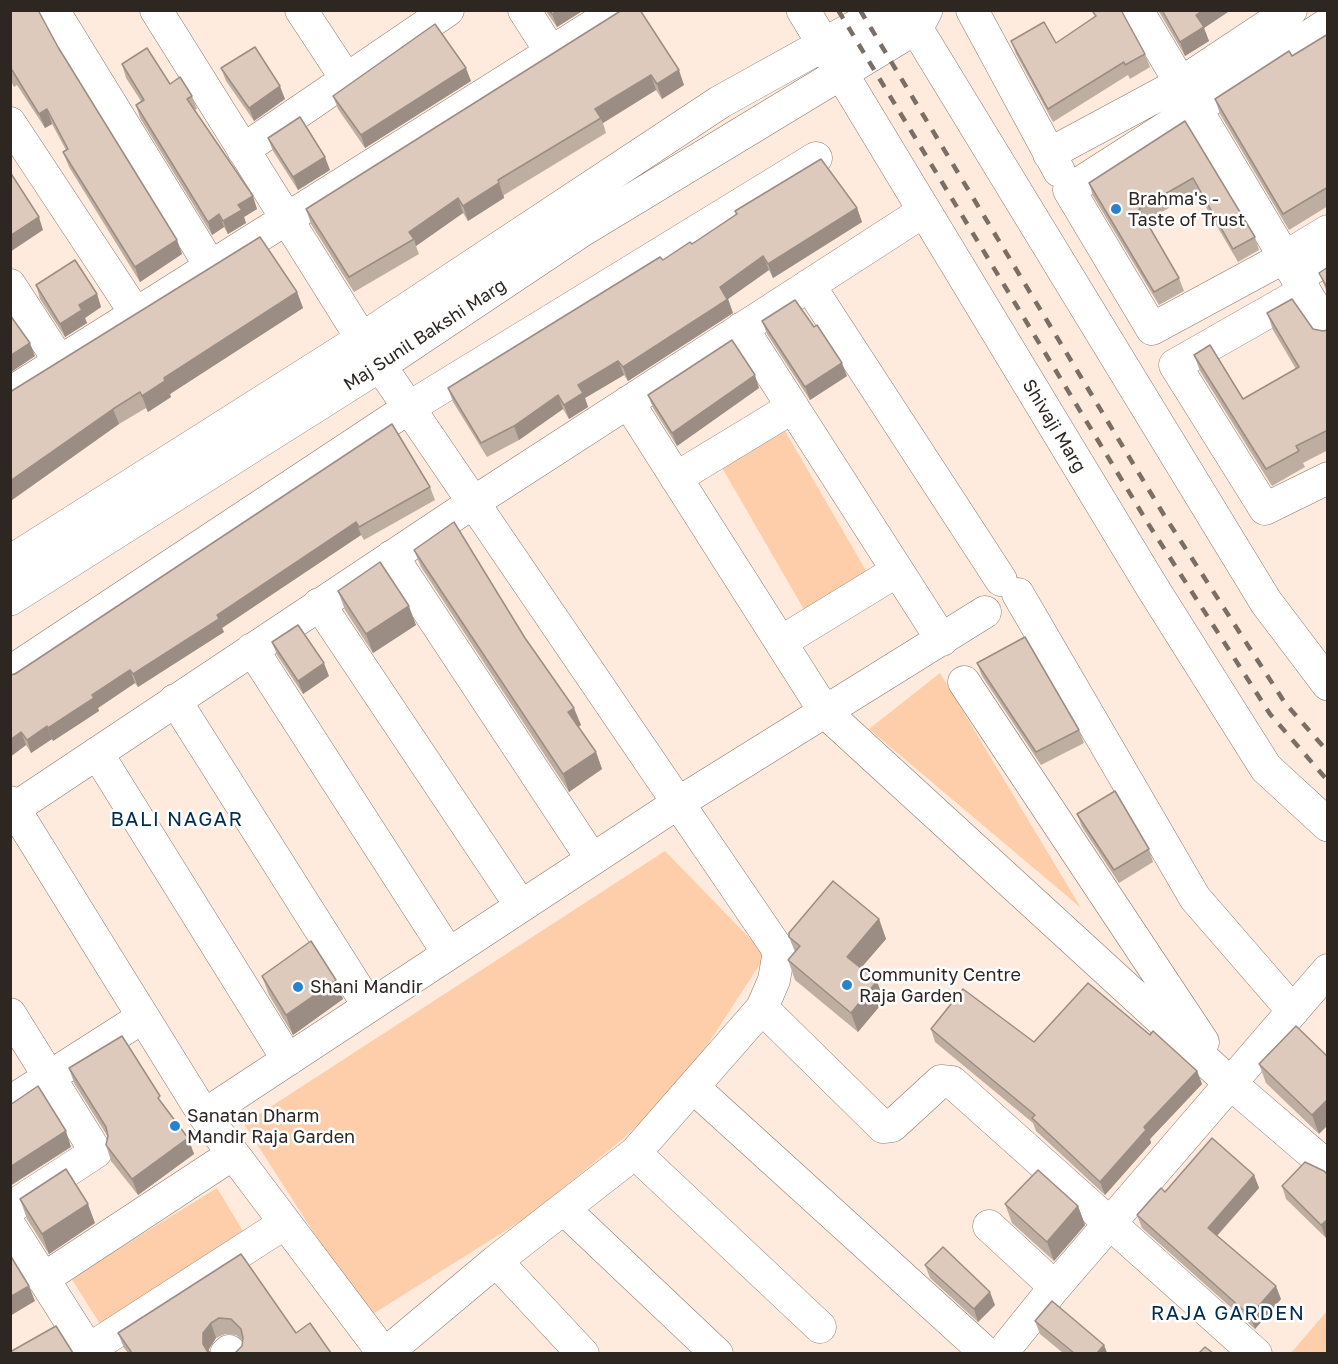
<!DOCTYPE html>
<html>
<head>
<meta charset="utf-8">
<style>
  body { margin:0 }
  #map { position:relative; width:1338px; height:1364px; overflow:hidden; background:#feebdd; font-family:"Golos Text",sans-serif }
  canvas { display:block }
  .frame { position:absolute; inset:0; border:12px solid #2d2621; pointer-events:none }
</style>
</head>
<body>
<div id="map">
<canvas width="1338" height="1364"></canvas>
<div class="frame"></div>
</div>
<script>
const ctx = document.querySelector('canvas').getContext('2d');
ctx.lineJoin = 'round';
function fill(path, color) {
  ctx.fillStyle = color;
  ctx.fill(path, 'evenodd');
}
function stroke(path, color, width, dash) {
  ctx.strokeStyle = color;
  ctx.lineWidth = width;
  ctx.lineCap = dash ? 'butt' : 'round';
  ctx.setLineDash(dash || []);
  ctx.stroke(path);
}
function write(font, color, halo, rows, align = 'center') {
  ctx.font = font + ' "Golos Text",sans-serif';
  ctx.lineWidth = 5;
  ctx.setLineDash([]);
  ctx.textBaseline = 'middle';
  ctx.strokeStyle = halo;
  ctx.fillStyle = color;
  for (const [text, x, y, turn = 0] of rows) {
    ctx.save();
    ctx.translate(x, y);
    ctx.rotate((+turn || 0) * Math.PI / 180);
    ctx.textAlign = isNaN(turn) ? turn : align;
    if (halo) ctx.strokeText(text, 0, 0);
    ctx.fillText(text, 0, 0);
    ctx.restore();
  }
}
fill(new Path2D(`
  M784,429L869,576L806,613L721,466Z
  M940,673L1081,908L869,729Z
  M665,851L766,955L683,1082L625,1137L529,1216L368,1317L244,1124Z
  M217,1188L247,1238L102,1327L71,1278Z
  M1327,1311V1353H1291Z`), '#fdcea9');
const street = new Path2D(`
  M53,10L211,267
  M156,10L362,339L779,951L774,980L762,1008
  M301,10L347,80
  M524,10L551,52
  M972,10L1059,171
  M1137,10L1328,330
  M1328,24L1069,190L1152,329L1285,257L1328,231
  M10,123L136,314
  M243,150L448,10
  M1049,154L1181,83L1291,10
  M1297,277L1328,259
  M10,285L60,362
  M809,285L1001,580
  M1305,291L1175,365L1265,509L1328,478
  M742,328L942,640
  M10,393L618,10
  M628,402L825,712L1230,1083L1328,1167
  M676,478L793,407
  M392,556L592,859
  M1018,594L1195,898L1293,1011
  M319,604L521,906
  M781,642L897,571
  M252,649L448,953
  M10,672L410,407L816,158
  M964,682L1203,1042
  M175,700L368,1005
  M97,753L288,1060
  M10,802L204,1115L384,1354
  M15,808L474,502L924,211
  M10,1014L96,1152L10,1208
  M693,1087L987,1354
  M10,1102L143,1017
  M204,1115L678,803L985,612
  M635,1153L820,1327
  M564,1209L717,1354
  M10,1226L91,1354
  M989,1226L1055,1287
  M496,1261L583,1354
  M43,1279L233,1154
  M88,1350L285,1223
  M226,1354L229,1351L231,1354
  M385,1354L496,1261L635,1153L762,1008L883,1127L892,1126L941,1081L952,1082L1256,1354
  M1001,1354L1055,1287L1328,970`);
const secondary = new Path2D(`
  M803,10L1152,587L1266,768L1328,825
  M905,10L1266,602L1328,684
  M10,562L362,339L720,102L886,10
  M10,599L380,365L579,232L917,27L926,10`);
stroke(street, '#89786b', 33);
stroke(secondary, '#89786b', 34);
stroke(street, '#fff', 32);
stroke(secondary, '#fff', 33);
stroke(new Path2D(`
  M838,10L1149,525L1270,714L1328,781
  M860,10L1164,515L1285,703L1328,752`), '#7a6e66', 4.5, [10, 10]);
fill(new Path2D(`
  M10,10L58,47L177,240L182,254L140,282L69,167L63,152L66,150L52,124L45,128L17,85L14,87L11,81Z
  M545,10H584L557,27Z
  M622,10L684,85L662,99L656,90L603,123L606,133L504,195V198L468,221L463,213L416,246L419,254L354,292L311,224L306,209Z
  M1158,10H1231L1204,28L1209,41L1185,56Z
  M1093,12L1145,54L1150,67L1130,79L1128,75L1053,122L1016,54L1011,41L1056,43L1095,16Z
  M1328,34V206L1289,230L1220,114L1215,99L1292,56Z
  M122,64L170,84L192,96L197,109L194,110L257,209L244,217L246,223L228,234L224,227L212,235L140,118L136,105L141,101L126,78Z
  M221,68L285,99L254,121L226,81Z
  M471,81L365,148L338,109L333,96Z
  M1185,121L1255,237L1259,250L1238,262L1197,192L1146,221L1179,278L1184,291L1159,305L1093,196L1089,183Z
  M268,138L330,170L298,190L273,151Z
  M857,208L862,222L773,278L769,270L728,299L733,313L730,315L628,381L624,375L585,398L588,407L569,419L563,409L519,440L487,457L453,402L448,388L692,244L736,214L735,211Z
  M1328,267V295L1319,273Z
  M36,285L97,294L101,307L85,318L87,323L65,337L40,299Z
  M297,292L303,308L170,394L171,397L148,412L146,408L119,424L12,500L10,498V392Z
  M1267,313L1313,329L1323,331L1328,330V450L1303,463L1305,467L1272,486L1200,371L1194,355L1243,399L1296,369L1273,330Z
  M762,321L814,327L847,376L810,400L767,334Z
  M759,388L677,446L653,408L648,395Z
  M430,487L435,500L364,540L361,535L222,628L224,632L138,687L135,683L98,708L99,711L53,741L52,739L31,753L26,745L10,757V675Z
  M414,550L525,638L581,725L578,727L596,752L602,769L569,792L421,567Z
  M338,591L416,625L373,653L345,610Z
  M272,642L329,676L303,694L277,655Z
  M977,663L1079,730L1084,743L1041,765L982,676Z
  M1077,814L1149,849L1153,862L1119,883L1082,827Z
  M879,919L886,939L861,968L884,1001L858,1032L795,980L788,960L795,952L789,937Z
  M262,976L336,980L343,999L293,1035L269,995Z
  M1296,1026L1319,1134L1266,1083L1259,1064Z
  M931,1029L1034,1042L1150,1035L1197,1071L1202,1084L1150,1139L1151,1143L1105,1195L1036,1131L1033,1123L935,1042Z
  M69,1068L163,1104L188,1138L194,1154L138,1195L111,1161L106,1145L108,1137L74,1083Z
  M1254,1175L1259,1188L1217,1236L1281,1299L1255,1329L1142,1228L1137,1215L1165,1192Z
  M1328,1175V1236L1326,1238L1286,1199L1282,1186Z
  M20,1199L95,1223L49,1254L27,1219Z
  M1005,1204L1078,1206L1085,1225L1054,1261L1012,1223Z
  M241,1254L296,1333L310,1323L331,1353H235L242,1346L243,1341L236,1335L225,1334L216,1338L209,1349V1352L212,1353H128L124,1348L118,1333Z
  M925,1265L995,1305L978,1322L930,1278Z
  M1035,1321L1104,1345L1107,1353H1063L1040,1334Z`), '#beaea2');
fill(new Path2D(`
  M558,10H584L557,27L552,14Z
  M1203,10H1231L1204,28L1209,41L1185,56L1180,42L1196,15Z
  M466,68L471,81L365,148L361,135Z
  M679,70L684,85L662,99L657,84Z
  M651,75L656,90L603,123L595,109Z
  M280,86L285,99L254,121L249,108Z
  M47,109L52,124L45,128L39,114Z
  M325,157L330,170L298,190L293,177Z
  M499,183L504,198L468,221L463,206Z
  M253,196L257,209L244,217L246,223L228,234L223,221L238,205Z
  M458,198L463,213L416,246L414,239L409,232Z
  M857,208L862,222L773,278L768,264Z
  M219,214L224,227L212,235L208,222Z
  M39,217L43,230L10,252V236Z
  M177,240L182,254L140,282L135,267Z
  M763,256L769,270L728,299L733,313L730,315L628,381L623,367L720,287Z
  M297,292L303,308L170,394L171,397L148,412L142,396L164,378Z
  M97,294L101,307L85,318L87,323L65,337L60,324L79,305Z
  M30,343L35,356L10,373V356Z
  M618,361L624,375L585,398L588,407L569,419L564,405L578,385Z
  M842,363L847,376L810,400L805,387Z
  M755,375L759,388L677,446L672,433Z
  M558,395L563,409L519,440L514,426Z
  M113,409L119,424L12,500L10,496V481Z
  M356,522L361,535L222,628L224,632L138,687L133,674L217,615Z
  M409,606L416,625L373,653L366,634Z
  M324,663L329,676L303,694L298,681Z
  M130,670L135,683L98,708L99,711L53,741L48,728L92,695Z
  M574,708L581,725L575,729L568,712Z
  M47,726L52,739L31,753L27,740Z
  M21,732L26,745L10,757V740Z
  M596,752L602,769L569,792L563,774Z
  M879,919L886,939L854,976L847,957Z
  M336,980L343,999L293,1035L286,1015Z
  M877,981L884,1001L858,1032L851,1013Z
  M1197,1071L1202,1084L1150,1139L1151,1143L1105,1195L1100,1182L1144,1127Z
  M1328,1099V1125L1319,1134L1312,1115Z
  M66,1131L71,1147L10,1186V1167Z
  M188,1138L194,1154L138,1195L132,1179Z
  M1254,1175L1259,1188L1212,1241L1208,1228Z
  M88,1204L95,1223L49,1254L42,1234Z
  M1078,1206L1085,1225L1054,1261L1047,1242Z
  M1328,1219V1236L1326,1238L1321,1225Z
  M29,1286L35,1301L10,1316V1297Z
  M1276,1286L1281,1299L1255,1329L1250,1316Z
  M990,1292L995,1305L978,1322L974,1309Z
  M211,1323L216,1338L209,1349V1353L203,1344V1333Z
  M1104,1345L1107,1353H1097Z`), '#9b8d84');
const building = new Path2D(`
  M10,10H38L58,47L177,240L135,267L63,152L68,149L47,109L39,114L12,70H10Z
  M549,10H558L552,14Z
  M622,10H640L679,70L657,84L651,75L595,109L601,118L498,180L499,183L463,206L458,198L409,232L414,239L349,277L306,209Z
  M1096,10H1121L1145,54L1125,65L1124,62L1048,109L1011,41L1044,22L1056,43L1096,16L1093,12Z
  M1162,10H1203L1196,15L1204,27L1180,42Z
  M435,24L466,68L361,135L333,96Z
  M1328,34V187L1283,214L1215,99L1289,51L1292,56Z
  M255,47L280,86L249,108L221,68Z
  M147,48L170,84L180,77L192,96L187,99L253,196L238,205L242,210L223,221L219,214L208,222L136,105L144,100L122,64Z
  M300,117L325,157L293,177L268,138Z
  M1185,121L1255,237L1233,249L1193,178L1139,209L1179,278L1154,292L1089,183Z
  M821,159L857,208L768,264L763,256L720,287L727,299L725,301L623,367L618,361L578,385L583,393L564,405L558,395L514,426L481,443L448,388L660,257L663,260L690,242L692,244L737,214L735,211Z
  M10,172L39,217L10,236Z
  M260,237L297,292L164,378L165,381L142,396L140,392L113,409L10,481V392Z
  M75,260L97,294L79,305L82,310L60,324L36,285Z
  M1328,267V289L1319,273Z
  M1292,299L1313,329L1323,331L1328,330V430L1296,446L1299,451L1266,469L1194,355L1210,345L1243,399L1299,367L1267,313Z
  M795,300L814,327L817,325L842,363L805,387L762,321Z
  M10,315L30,343L10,356Z
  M732,340L755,375L672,433L648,395Z
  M392,424L430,487L359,527L356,522L217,615L219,619L133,674L130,670L92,695L94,698L48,728L47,726L27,740L21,732L10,740V675L15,674Z
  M454,522L525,638L574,708L568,712L596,752L563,774L414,550Z
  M380,562L409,606L366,634L338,591Z
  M298,625L324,663L298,681L272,642Z
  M1025,637L1079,730L1036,752L977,663Z
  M1115,791L1149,849L1114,870L1077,814Z
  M833,881L879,919L847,957L877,981L851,1013L788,960L800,946L789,937V933Z
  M311,941L336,980L286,1015L262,976Z
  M1088,983L1150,1035L1153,1031L1197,1071L1144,1127L1146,1130L1100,1182L1032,1118L1035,1115L931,1029L963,989L1034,1042Z
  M1296,1026L1328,1057V1099L1312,1115L1259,1064Z
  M122,1036L160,1096L158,1098L188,1138L132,1179L106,1145L108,1136L106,1127L69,1068Z
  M38,1086L66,1131L10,1167V1105Z
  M1212,1138L1254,1175L1208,1228L1276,1286L1250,1316L1137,1215L1161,1188L1165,1192Z
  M1305,1162L1324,1171L1328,1175V1219L1321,1225L1282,1186Z
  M66,1169L88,1204L42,1234L20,1199Z
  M1038,1170L1078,1206L1047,1242L1005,1204Z
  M943,1247L990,1292L974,1309L925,1265Z
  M241,1254L296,1333L310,1323L331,1353H235L242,1346L243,1338L241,1329L231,1319L219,1318L211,1323L203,1333V1344L207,1351L212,1353H132L118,1333Z
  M10,1255L29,1286L10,1297Z
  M1052,1301L1104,1345L1097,1353H1074L1035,1321Z
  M56,1326L73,1353H10V1352Z
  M1205,1347L1213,1353H1199Z`);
fill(building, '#ddcabc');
stroke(building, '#9b8d84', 1.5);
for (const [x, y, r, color] of [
  [1116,209,6,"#2783d0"],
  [847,985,6,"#2783d0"],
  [298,987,6,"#2783d0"],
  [175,1126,6,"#2783d0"]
]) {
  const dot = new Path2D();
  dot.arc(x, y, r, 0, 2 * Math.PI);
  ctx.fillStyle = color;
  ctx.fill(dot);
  stroke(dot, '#fff', 2);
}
write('18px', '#2d2621', '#fff', [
  ["Brahma's -",1128,199],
  ["Taste of Trust",1128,220],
  ["Community Centre",859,975],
  ["Raja Garden",859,996],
  ["Shani Mandir",310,987],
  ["Sanatan Dharm",187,1116],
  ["Mandir Raja Garden",187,1137]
], 'left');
write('18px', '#2d2621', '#fff', [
  ["Maj Sunil Bakshi Marg",425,335,-33],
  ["Shivaji Marg",1054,426,59]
]);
ctx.letterSpacing = '1.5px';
write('20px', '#002d51', '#fff', [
  ["BALI NAGAR",177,820],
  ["RAJA GARDEN",1228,1314]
]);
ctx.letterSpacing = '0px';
</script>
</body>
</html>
